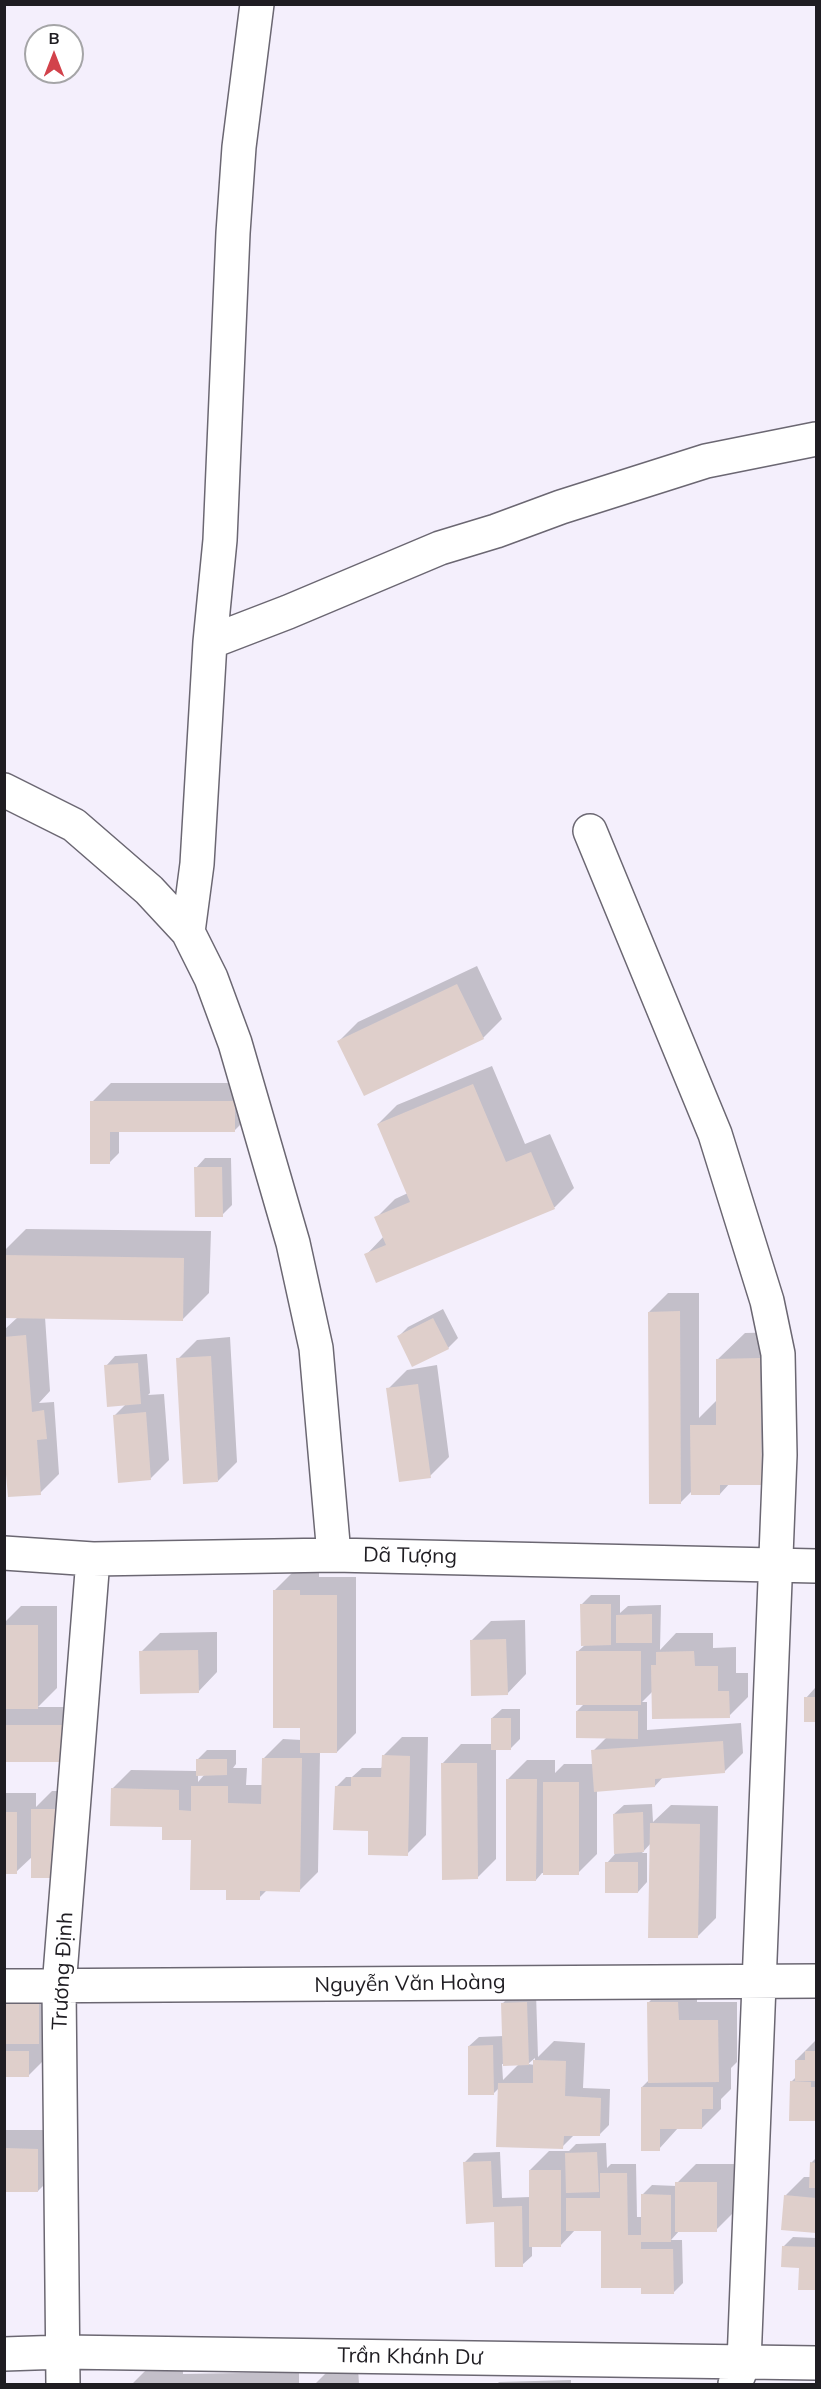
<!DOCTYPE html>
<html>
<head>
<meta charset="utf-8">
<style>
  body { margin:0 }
  #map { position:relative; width:821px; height:2389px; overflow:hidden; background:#f4effc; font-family:Mulish,sans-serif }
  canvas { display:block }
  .frame { position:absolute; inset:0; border:6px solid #1f1d22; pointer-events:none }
  .north { position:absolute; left:24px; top:24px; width:60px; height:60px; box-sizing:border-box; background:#fff; border:2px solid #a5a5a7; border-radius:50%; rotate:0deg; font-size:16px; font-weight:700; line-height:24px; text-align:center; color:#1f1d22 }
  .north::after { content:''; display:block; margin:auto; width:21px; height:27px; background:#d2424b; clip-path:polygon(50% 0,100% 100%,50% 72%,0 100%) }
</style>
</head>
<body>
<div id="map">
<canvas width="821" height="2389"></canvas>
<div class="frame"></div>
<div class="north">B</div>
</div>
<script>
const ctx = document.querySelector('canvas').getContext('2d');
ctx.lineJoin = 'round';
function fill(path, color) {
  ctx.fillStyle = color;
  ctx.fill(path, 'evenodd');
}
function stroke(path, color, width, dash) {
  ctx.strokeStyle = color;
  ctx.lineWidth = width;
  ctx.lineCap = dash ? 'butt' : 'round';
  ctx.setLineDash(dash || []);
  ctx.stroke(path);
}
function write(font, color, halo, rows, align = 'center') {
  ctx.font = font + ' Mulish,sans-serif';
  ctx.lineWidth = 6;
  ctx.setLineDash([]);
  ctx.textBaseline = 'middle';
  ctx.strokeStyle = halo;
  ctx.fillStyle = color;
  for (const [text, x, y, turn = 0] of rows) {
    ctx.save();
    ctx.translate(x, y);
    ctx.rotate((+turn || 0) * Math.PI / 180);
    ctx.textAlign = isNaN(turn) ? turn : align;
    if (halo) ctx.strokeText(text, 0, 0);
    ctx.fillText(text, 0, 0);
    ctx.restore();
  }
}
fill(new Path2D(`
  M477,966L502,1019L483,1038L339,1041L358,1022Z
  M492,1066L525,1144L550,1134L574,1188L555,1207L377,1281L366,1255L384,1236L376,1218L395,1199L408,1193L378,1124L397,1105Z
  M111,1083H253V1112L234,1131H119V1153L109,1163L92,1102Z
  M205,1158H231L232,1205L222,1215L196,1168Z
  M26,1229L211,1231L209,1293L183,1319L45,1317L50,1391L39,1403L54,1402L59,1474L40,1493L4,1434V1330L18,1317L4,1316V1251Z
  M668,1293H699V1418L718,1399V1359L745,1333L787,1332L788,1457L761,1483H730L720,1494L692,1491L681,1502L649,1312Z
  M443,1309L458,1338L448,1348L399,1336L408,1327Z
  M230,1337L237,1462L218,1481L178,1359L197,1340Z
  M147,1354L150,1393L148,1395L164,1394L169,1460L150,1479L114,1416L126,1404L106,1366L115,1356Z
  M437,1365L449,1457L430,1476L388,1389L407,1370Z
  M293,1572H319V1577H356V1733L337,1752H320L318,1872L299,1891L267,1890L259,1898L228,1889L192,1838L163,1825L112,1789L131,1770L197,1771V1760L207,1750H236V1764L233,1768H247L246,1785H263L264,1758L283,1739L302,1740V1726L274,1591ZM198,1774H205L198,1782Z
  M591,1595H620V1613L628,1606L661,1605L660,1650L676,1633H713V1648L736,1647V1673H748V1697L729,1716L653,1691L642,1702H647V1730L741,1723L743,1753L724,1772L664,1776L655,1786L597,1790V1854L578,1873H542L536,1880L508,1779L527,1760H555V1773L564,1764H593V1751L607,1737L577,1711L585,1703L577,1652L585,1645L581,1605Z
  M21,1606H57V1688L38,1707H81V1742L4,1761V1623Z
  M525,1620L526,1674L507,1694L472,1640L491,1621Z
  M217,1632V1672L198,1692L141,1652L160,1633Z
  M815,1688L816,1721H806V1698Z
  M502,1709H520V1739L510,1749H496V1859L477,1878L442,1764L461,1744H492V1718Z
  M402,1737H428L426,1835L407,1854L370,1827L336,1787L346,1777H352L362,1768H381L383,1766V1756Z
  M52,1791H79L33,1856L16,1872H4V1793H36V1807Z
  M652,1804L653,1822L671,1805L718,1806L716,1918L697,1937L651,1843L642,1853H647V1882L638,1892L607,1863L615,1854L614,1814L624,1805Z
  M668,1983H697V2002H737V2062L731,2068V2089L721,2099V2109L702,2128H678L659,2149L642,2087L649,2080V2002Z
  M4,1985H57L47,2057L28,2076H4Z
  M536,1993L538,2057L554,2041L585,2043L583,2088L610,2089L609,2125L599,2135L575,2134L562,2147L499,2088L493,2094L469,2046L479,2037L504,2036L502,2004L512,1994ZM535,2058V2065L528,2064ZM502,2064H519L503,2080Z
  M815,2041L816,2119H790L791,2082L796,2077V2060Z
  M4,2130H57V2172L38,2191H4Z
  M606,2143L607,2168L611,2164H636L637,2217H642V2195L652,2185L677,2186V2183L696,2164H735V2211L716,2230H680L671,2240H682L683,2283L673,2293L642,2287L602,2229H576L560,2246H532V2256L522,2265L464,2163L474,2153L500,2152L502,2198L530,2197V2170L549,2151H569L576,2144Z
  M816,2158V2232L782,2229L785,2196L804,2177H811V2163Z
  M793,2237L816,2238V2289L783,2247Z
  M331,2368H358L359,2384H315Z
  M147,2369H183V2374L299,2372V2384H132Z
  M571,2380V2384H497L499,2382Z`), '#0003');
fill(new Path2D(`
  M457,984L484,1039L364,1096L337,1041Z
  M473,1084L506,1162L531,1152L555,1209L376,1283L364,1254L386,1245L374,1217L410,1202L377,1124Z
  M90,1101H235V1132H110V1164H90Z
  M194,1167H222L223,1217H195Z
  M4,1255L184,1258L183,1321L4,1318Z
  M680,1311L681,1504H649L648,1312Z
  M433,1318L449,1349L412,1367L397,1336Z
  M26,1335L32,1412L44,1410L47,1439L37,1440L41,1495L8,1497L4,1452V1337Z
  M211,1356L218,1482L183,1484L176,1358Z
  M760,1358L762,1485H720V1495H691L690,1425H716V1359Z
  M138,1363L141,1404L107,1407L104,1365Z
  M418,1384L431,1478L399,1482L386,1388Z
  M146,1412L151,1480L118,1483L113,1415Z
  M273,1590H300V1595H337V1753H300V1728H273Z
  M580,1604H611V1645L581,1646Z
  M652,1614V1643H616V1615Z
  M4,1625H38V1709H4Z
  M506,1639L508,1695L471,1696L470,1640Z
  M198,1650L199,1693L140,1694L139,1651Z
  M576,1651H641V1705H576Z
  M694,1651L695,1666H718V1691H729L730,1718L652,1719L651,1665H656V1652Z
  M804,1697H816V1722H804Z
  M576,1711H638V1739L576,1738Z
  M491,1718H511V1750H491Z
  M4,1725H63V1762H4Z
  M723,1741L725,1773L655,1779V1787L594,1792L591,1750Z
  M382,1755L410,1756L408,1856L368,1855V1831L333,1830L335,1786H351V1777H381Z
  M262,1758H302L300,1892L260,1891V1900H226V1890H190L191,1840H162V1827L110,1826L111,1788L179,1790V1810L191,1811V1786H228V1803L261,1804Z
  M196,1759H227V1775L196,1776Z
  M441,1763H477L478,1879L442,1880Z
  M506,1779H537L536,1881H506Z
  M543,1782H579V1875H543Z
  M31,1809H61V1878H31Z
  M4,1812H17V1874H4Z
  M643,1812L644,1852L614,1854L613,1814Z
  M650,1823L700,1824L698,1938H648Z
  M605,1862H638V1893H605Z
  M527,2002L529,2065L503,2066L501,2003Z
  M647,2002H678L679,2020H718L719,2082L648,2083Z
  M4,2003L39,2004V2044H4Z
  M493,2045L494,2095H468V2046Z
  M4,2051H29V2077H4Z
  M805,2051H816V2081H795V2060H805Z
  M533,2060L566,2061L565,2096L601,2098L600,2136H564L563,2149L496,2147L498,2083H533Z
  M790,2081L811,2082V2087H815L816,2121H789Z
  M641,2087H713V2109H702V2129H660V2151H641Z
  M5,2148L38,2149V2192H5Z
  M597,2152L599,2192L566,2193L565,2153Z
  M491,2161L493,2207L522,2206L523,2267H495L494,2222L466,2224L463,2162Z
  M810,2162L816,2163V2188H809Z
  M529,2170H561V2247H529Z
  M600,2173H627L628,2235H641V2194L671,2195V2242H641V2249H673L674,2294H641V2288H601V2231H566V2198H600Z
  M675,2182H717V2232H675Z
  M784,2195L816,2198V2233L781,2230Z
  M782,2246L816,2247V2290H798L799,2268L781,2267Z`), '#dfcfcb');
const minor = new Path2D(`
  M210,642L288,612L440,548L496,531L561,507L706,461L816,439
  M4,790L74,825L149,890L188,932L211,978L235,1043L293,1243L316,1348L334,1555
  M590,831L715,1134L767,1301L778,1354L780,1455L744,2362L735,2384
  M188,932L197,864L210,642L220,540L233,233L239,147L257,4
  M4,1553L93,1559L334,1555L816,1566
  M4,1986L816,1981
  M4,2354L64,2352L816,2363
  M63,2384L59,1987L93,1559`);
stroke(minor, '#6b6772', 36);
stroke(minor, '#fff', 33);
write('21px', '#1f1d22', '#fff', [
  ["Dã Tượng",410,1556,1],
  ["Trương Định",63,1971,-87],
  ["Nguyễn Văn Hoàng",410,1984,-1],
  ["Trần Khánh Dư",410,2357,1]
]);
</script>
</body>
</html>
